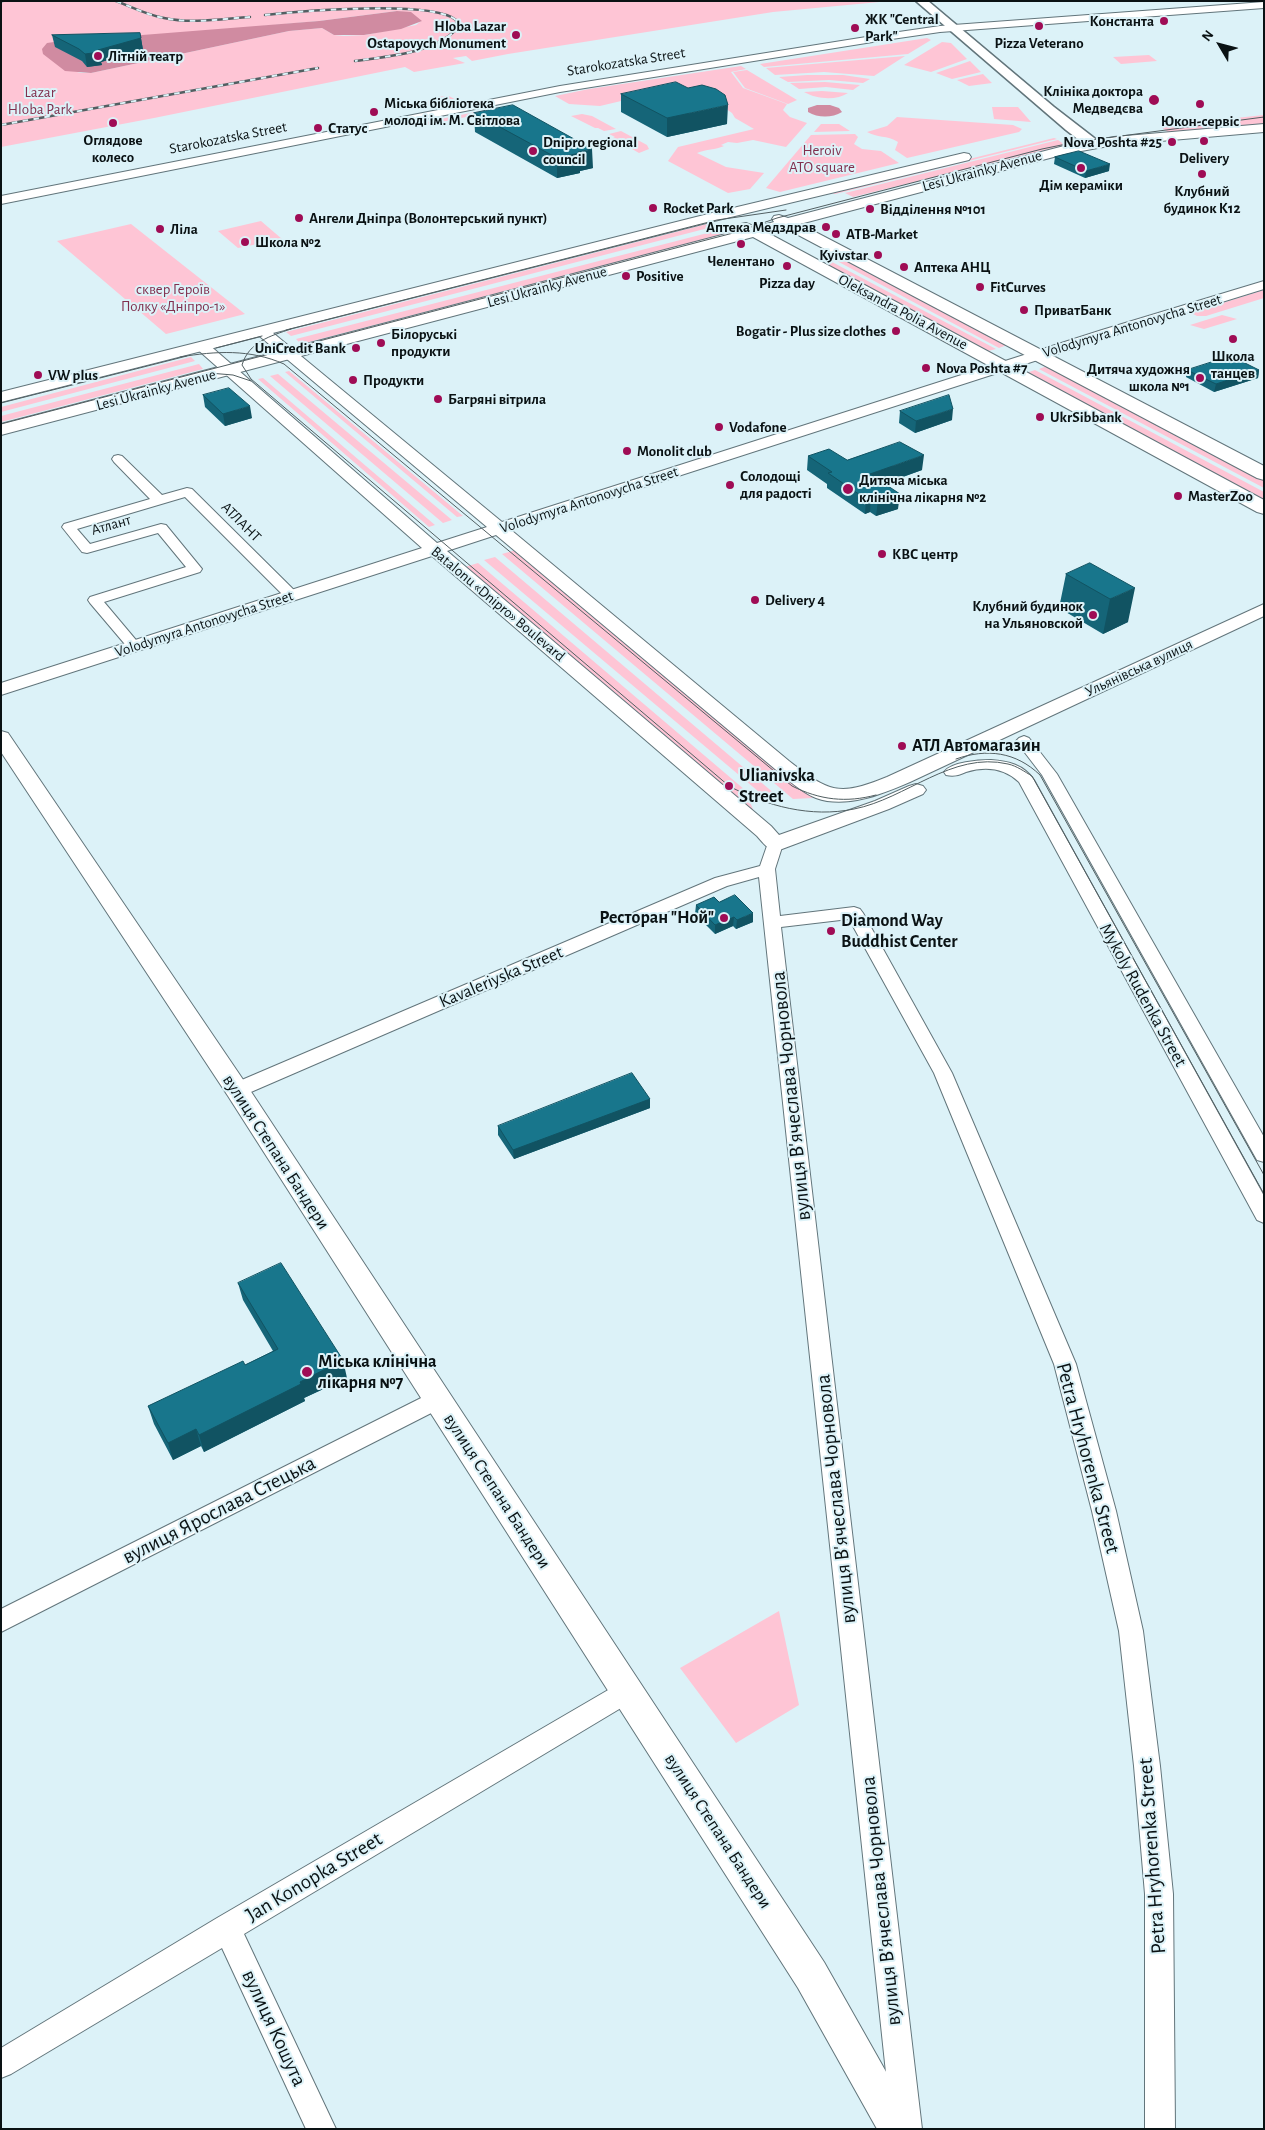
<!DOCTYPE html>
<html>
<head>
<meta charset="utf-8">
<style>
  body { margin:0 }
  #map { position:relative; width:1265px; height:2130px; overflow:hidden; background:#dcf2f8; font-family:"Alegreya Sans",sans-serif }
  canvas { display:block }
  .frame { position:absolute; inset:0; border:2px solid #0a1214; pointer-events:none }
  .north { position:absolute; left:1195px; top:20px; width:50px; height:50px; -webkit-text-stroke:4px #dcf2f8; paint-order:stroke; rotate:307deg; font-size:14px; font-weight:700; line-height:20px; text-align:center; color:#0a1214 }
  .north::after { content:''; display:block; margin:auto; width:18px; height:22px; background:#0a1214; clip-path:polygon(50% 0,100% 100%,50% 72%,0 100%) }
</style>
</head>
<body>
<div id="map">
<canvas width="1265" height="2130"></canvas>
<div class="frame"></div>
<div class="north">N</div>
</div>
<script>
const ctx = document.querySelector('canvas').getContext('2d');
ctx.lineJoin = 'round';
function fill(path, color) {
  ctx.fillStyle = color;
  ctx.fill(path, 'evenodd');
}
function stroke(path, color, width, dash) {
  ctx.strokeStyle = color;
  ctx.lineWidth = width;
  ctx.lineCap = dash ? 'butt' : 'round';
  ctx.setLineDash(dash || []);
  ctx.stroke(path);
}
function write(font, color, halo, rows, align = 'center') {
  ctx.font = font + ' "Alegreya Sans",sans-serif';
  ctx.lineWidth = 4;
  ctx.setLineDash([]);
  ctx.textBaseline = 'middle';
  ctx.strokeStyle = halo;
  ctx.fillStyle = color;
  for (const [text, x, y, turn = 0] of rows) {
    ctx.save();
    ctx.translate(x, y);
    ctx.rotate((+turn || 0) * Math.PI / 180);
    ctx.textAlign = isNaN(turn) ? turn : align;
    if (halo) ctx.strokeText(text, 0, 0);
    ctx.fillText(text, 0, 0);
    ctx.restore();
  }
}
fill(new Path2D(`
  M1,1H890L773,12L508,54L472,61L466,56L453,58L465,63L414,72L405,67L154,118L1,147ZM397,11L403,12L421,21L416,25L365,35L344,36L334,35L322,28L289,31L91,73H77L263,26L319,21Z
  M927,38L931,40L908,54L764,67L760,64Z
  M942,42L951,43L967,59L931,72L904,65Z
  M1149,55L1157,61L1121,64L1113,57Z
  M905,56L874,76L824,72L775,75L766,68Z
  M970,61L981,72L952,79L936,73Z
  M741,66L746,69L731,72L743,88L787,104L783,110L790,117L807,123L786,147L753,140L737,143L728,142L721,145L724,146C715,150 707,149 697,153L726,167L764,173L750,189L728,193L668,161L678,147L754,129L735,118L732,113L722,106L638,97L600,106L569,104L555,96L589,89Z
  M747,70L797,100L788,104L745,88L733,72Z
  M983,74L992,83L969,86L957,80Z
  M807,75H843L870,79L863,83L829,80L788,82L779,77Z
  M825,82L860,85L853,90L826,87L799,89L790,83Z
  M822,91L848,93C836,101 816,99 804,92Z
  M449,96L460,102L430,107L425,104L433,97Z
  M500,107L495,111L418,127L406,126Z
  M992,107H1018L1031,122L994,119Z
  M582,114L592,116L616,129L604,131L598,128H595L571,116Z
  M1264,115V124L1169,133L1160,126Z
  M897,117L1013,125L1022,129L1019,132L907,158L895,150L898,142C887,135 877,138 867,132L887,126Z
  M821,124H839L850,131L814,132Z
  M621,131L647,145L649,149L639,153L613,138L615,137L609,134Z
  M855,134L858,137L854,144L862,149L881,151L899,163L780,192L766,188L811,135Z
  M1054,138L1057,139L835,194L832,193Z
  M1058,140L1065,145L853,197L845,193Z
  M261,221L282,239L238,248L218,231Z
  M711,223L716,226L291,336L286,332Z
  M131,224L245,314L166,334L57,241Z
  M723,229L730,233L301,344L296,339Z
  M845,259L1007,345L999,348L837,261Z
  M832,262L996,349L988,351L824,264Z
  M1264,290V298L1206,316H1197L1191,313Z
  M1222,315L1237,319L1204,329L1190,325Z
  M191,357L195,361L1,412V407Z
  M199,364L203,369L1,422V416Z
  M1047,366L1264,480V488L1039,369Z
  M1035,370L1264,492V500L1026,373Z
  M289,371L463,516L457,517L285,372Z
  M278,374L452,520L443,523L270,376Z
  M263,378L435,525L429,527L258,379Z
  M516,550L813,798L793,799L502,554Z
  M495,557L782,800L765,797L484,560Z
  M478,563L745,790L757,819L465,567Z
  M779,1611L799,1705L736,1743L680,1668Z`), '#fec5d5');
fill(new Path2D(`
  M397,11L411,12L422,21L401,29L364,35H334L322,28L289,31L91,73L65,71L43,54L42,49L47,43L54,42L319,21Z
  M817,105H830L839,108L842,112C832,118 818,118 808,112V108Z`), '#d08ba1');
const minor = new Path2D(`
  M118,455L122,456L162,495L187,488L192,489L297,593L299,596L297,599H287L185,497L77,529L90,544L161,524L166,525L202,569L200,572L104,602L141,646L139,649H129L90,603L88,600L90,597L186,567L158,533L87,553L82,552L62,527L64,524L150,499L114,462L112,459L114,456Z
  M1024,736L1029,738L1057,774L1264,1137V1162L1257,1160L1042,775L1016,741L1019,738Z
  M991,760C1008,761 1024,765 1034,780L1264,1196V1223L1257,1220L1019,782C1004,768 986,766 966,772C959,775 954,777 946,775L944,772C951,762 979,760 991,760Z
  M775,839L781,840L783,844L775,869L780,916L854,907L860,909L863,913L952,1073L1076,1364L1116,1511L1143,1631L1160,1766L1173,1894L1175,2129H1145V1894L1134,1766L1119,1631L1092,1511L1054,1364L934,1073L849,919L781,927L922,2129H892L759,877L727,886L244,1095L237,1097L230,1095L227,1090L230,1085L715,878L760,866L769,840Z
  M437,1390L445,1392L448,1399L445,1406L1,1632V1609Z
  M627,1679L636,1683L640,1691L636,1699L244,1934L336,2129H306L222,1948L11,2074L1,2078V2048L217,1918Z`);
const tertiary = new Path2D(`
  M1264,2V8L940,32L885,40L560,92L1,204V196L560,86L885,34L940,26Z
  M1264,281V289L1112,336L511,530L789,761C829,792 838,797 887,777L1264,604V616L910,782C882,794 846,809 816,798C801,792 787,779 775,769L496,535L447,551L771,826L779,835L875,801L909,786L916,784L923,786L926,790L923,794L889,809L782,849C769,852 765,845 757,836L432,556L1,695V683L422,548L197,349L195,346L197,343H207L437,543L487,527L257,334L255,331L257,328H267L502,522L1102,330Z
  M1,731L8,733L246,1084L824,1962L911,2116L917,2129H877L798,1988L228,1096L1,752Z`);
const secondary = new Path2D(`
  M916,1H928L1054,107L1098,141L1099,144L1098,147H1088L1066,130Z`);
const primary = new Path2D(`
  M1264,124V132L1114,145L1065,154L800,224L1264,466V480L1257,478L785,228L768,233L1264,500V514L1257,512L753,237L1,435V424L741,230L739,227L741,224L746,223L756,227L774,222L772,219L774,216L779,215L788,218L1064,146L1114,137Z
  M964,153L969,154L971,157L969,160L714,221L1,402V392L712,213Z`);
stroke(minor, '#62757b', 2);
stroke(tertiary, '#62757b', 2);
stroke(secondary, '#62757b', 3);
stroke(primary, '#62757b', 2);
fill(minor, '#fff');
fill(tertiary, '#fff');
fill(secondary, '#fff');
fill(primary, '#fff');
stroke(new Path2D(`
  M291,329C270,336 249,342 242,365L251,379L729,786C766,806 811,818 854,809C906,799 952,751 1008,764C1017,766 1025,772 1032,776L1264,1194
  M286,330L717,220L786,210
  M216,348L262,336
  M180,357C216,351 250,349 284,364L792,786C820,800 846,803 876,795
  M209,373L233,375L251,381
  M1,403L187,356
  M1,424L737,232L777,218L1042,149L1076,142L1264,117
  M956,759C987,748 1016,752 1040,775L1264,1175`), '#525f62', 1);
const rail = new Path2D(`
  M116,1C132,7 147,15 164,18C192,24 221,19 250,17
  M1,2L3,1
  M265,15C301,11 432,0 456,20L457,29C432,54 388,56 355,61
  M1,125L318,68`);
stroke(rail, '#525f62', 2.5);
stroke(rail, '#dcf2f8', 2, [5.5]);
fill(new Path2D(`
  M140,33L143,50L101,62L102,65L87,67L82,61L55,47L52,35Z
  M621,94L727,124L667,137L621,112Z
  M474,113L593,168L580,171V173L557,178L475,132Z
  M1055,157L1109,171L1085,178L1054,164Z
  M1187,370H1259L1258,378L1214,392L1186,377Z
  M203,395L252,418L225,426L205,407Z
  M900,411L952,420L915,433L899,423Z
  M808,456L847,460L922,470L884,484L898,509L876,516L870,512L865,514L827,488V484L807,470Z
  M1090,563L1128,622L1103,634L1059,608L1066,574Z
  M719,902L753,922L736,929L733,926L715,934L695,914L696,905Z
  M650,1099V1108L514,1159L498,1135V1126Z
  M238,1283L347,1378L304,1398L305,1401L204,1452L201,1446L173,1460L154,1424L148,1406L245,1365L273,1351L243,1300Z`), '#156578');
fill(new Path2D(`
  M141,38L143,50L101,62L102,65L87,67L85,54Z
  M728,105L727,124L667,137V118Z
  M592,149L593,168L580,171V173L557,178V158Z
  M1110,164L1109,171L1085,178L1086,171Z
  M1259,370L1258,378L1214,392L1216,384Z
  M250,406L252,418L225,426L223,414Z
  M953,409L952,420L915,433L916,421Z
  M924,455L922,470L868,489L870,474Z
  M900,494L898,509L876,516L878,501Z
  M871,497L870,512L865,514L866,499Z
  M1135,588L1128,622L1103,634L1110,599Z
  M753,913V922L736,929L737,920Z
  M734,917L733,926L715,934V925Z
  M650,1099V1108L514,1159L513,1150Z
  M343,1360L347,1378L304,1398L305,1401L204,1452L199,1435L300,1382Z
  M196,1429L201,1446L173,1460L168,1443Z`), '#115362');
const building = new Path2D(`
  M140,33L141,38L98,50L100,52L85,54L79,49L52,35Z
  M676,82L688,88L702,85L716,89L725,95L728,105L667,118L621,94Z
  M513,105L592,149L578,152L580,153L557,158L474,113Z
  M1079,151L1110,164L1086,171L1055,157Z
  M1231,356L1259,370L1216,384L1187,370Z
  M229,388L250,406L223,414L203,395Z
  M949,395L953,409L916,421L900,411Z
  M900,442L924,455L870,474L900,494L878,501L871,497L866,499L828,473L832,472L808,456L829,449L847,460Z
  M1090,563L1135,588L1110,599L1066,574Z
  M735,895L753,913L737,920L734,917L715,925L696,905L714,897L719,902Z
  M632,1073L650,1099L513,1150L498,1126Z
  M281,1263L343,1360L300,1382L301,1384L199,1435L196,1429L168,1443L148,1406L243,1361L245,1365L278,1349L238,1283Z`);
fill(building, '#18768c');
stroke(building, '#115362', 1);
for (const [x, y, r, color] of [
  [1164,21,5,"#9f0c55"],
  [1039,26,5,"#9f0c55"],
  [855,28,5,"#9f0c55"],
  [516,35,5,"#9f0c55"],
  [98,56,5,"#9f0c55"],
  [1154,100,6,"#9f0c55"],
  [1200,104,5,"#9f0c55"],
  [374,112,5,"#9f0c55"],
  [113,123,5,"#9f0c55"],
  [318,128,5,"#9f0c55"],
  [1204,141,5,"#9f0c55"],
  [1172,142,5,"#9f0c55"],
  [533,151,5,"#9f0c55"],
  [1081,168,5,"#9f0c55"],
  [1202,174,5,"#9f0c55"],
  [653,208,5,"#9f0c55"],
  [870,209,5,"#9f0c55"],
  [299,218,5,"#9f0c55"],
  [826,227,5,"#9f0c55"],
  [160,229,5,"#9f0c55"],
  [836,234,5,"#9f0c55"],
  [245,242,5,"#9f0c55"],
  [741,244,5,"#9f0c55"],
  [878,255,5,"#9f0c55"],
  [787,266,5,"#9f0c55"],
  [904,267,5,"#9f0c55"],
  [626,276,5,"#9f0c55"],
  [980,287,5,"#9f0c55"],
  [1024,310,5,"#9f0c55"],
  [896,331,5,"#9f0c55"],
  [1233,339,5,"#9f0c55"],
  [381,343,5,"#9f0c55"],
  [356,348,5,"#9f0c55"],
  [926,368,5,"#9f0c55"],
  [38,375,5,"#9f0c55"],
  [1200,378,5,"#9f0c55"],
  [353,380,5,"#9f0c55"],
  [438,399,5,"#9f0c55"],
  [1040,417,5,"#9f0c55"],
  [719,427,5,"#9f0c55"],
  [627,451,5,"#9f0c55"],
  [730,485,5,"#9f0c55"],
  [848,489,6,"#9f0c55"],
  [1178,496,5,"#9f0c55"],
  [882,554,5,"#9f0c55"],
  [755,600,5,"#9f0c55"],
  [1093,615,5,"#9f0c55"],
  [902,746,5,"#9f0c55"],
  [729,786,5,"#9f0c55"],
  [724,918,5,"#9f0c55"],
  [831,931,5,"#9f0c55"],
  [307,1372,6,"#9f0c55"]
]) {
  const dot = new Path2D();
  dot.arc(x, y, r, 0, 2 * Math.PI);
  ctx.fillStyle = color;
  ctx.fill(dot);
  stroke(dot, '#dcf2f8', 2);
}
write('bold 15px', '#0a1214', '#dcf2f8', [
  ["ЖК \"Central",865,19],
  ["Park\"",865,36],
  ["Константа",1154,21,"right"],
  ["Hloba Lazar",506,26,"right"],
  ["Ostapovych Monument",506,43,"right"],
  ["Pizza Veterano",1039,43,"center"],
  ["Літній театр",108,56],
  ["Клініка доктора",1143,91,"right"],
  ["Медведєва",1143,108,"right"],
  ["Міська бібліотека",384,103],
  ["молоді ім. М. Світлова",384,120],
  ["Юкон-сервіс",1200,121,"center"],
  ["Статус",328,128],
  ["Оглядове",113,140,"center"],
  ["колесо",113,157,"center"],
  ["Dnipro regional",543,142],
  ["council",543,159],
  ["Nova Poshta #25",1162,142,"right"],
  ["Delivery",1204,158,"center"],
  ["Дім кераміки",1081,185,"center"],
  ["Клубний",1202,191,"center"],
  ["будинок К12",1202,208,"center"],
  ["Rocket Park",663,208],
  ["Відділення №101",880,209],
  ["Ангели Дніпра (Волонтерський пункт)",309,218],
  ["Аптека Медздрав",816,227,"right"],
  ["Ліла",170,229],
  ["ATB-Market",846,234],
  ["Школа №2",255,242],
  ["Kyivstar",868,255,"right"],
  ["Челентано",741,261,"center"],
  ["Аптека АНЦ",914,267],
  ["Positive",636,276],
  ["Pizza day",787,283,"center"],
  ["FitCurves",990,287],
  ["ПриватБанк",1034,310],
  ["Bogatir - Plus size clothes",886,331,"right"],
  ["Білоруські",391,334],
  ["продукти",391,351],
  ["UniCredit Bank",346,348,"right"],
  ["Школа",1233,356,"center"],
  ["танцев",1233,373,"center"],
  ["Nova Poshta #7",936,368],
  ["Дитяча художня",1190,369,"right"],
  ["школа №1",1190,386,"right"],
  ["VW plus",48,375],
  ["Продукти",363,380],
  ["Багряні вітрила",448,399],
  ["UkrSibbank",1050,417],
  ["Vodafone",729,427],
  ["Monolit club",637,451],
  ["Солодощі",740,476],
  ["для радості",740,493],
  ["Дитяча міська",859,480],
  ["клінічна лікарня №2",859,497],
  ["MasterZoo",1188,496],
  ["КВС центр",892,554],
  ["Delivery 4",765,600],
  ["Клубний будинок",1083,606,"right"],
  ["на Ульяновской",1083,623,"right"]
], 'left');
write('15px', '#0a1214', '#dcf2f8', [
  ["Starokozatska Street",626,62,-9],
  ["Starokozatska Street",228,138,-11],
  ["Lesi Ukrainky Avenue",982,171,-15],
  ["Lesi Ukrainky Avenue",547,287,-15],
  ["Oleksandra Polia Avenue",903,312,28],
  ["Volodymyra Antonovycha Street",1132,326,-17],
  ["Lesi Ukrainky Avenue",156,390,-15],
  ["Volodymyra Antonovycha Street",589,500,-18],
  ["АТЛАНТ",241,522,45],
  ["Атлант",111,525,-16],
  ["Batalonu «Dnipro» Boulevard",498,604,40],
  ["Volodymyra Antonovycha Street",204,624,-18],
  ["Ульянівська вулиця",1139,668,-25]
]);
write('15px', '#812f4e', '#dcf2f8', [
  ["Lazar",40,92],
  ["Hloba Park",40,109],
  ["Heroiv",822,150],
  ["ATO square",822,167],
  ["сквер Героїв",173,289],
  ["Полку «Дніпро-1»",173,306]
]);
write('bold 18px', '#0a1214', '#dcf2f8', [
  ["АТЛ Автомагазин",912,746],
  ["Ulianivska",739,776],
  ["Street",739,797],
  ["Ресторан \"Ной\"",714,918,"right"],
  ["Diamond Way",841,921],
  ["Buddhist Center",841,942],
  ["Міська клінічна",318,1362],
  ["лікарня №7",318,1383]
], 'left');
write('18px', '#0a1214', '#dcf2f8', [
  ["Kavaleriyska Street",501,977,-23],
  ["Mykoly Rudenka Street",1143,995,61],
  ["вулиця Степана Бандери",276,1152,57],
  ["вулиця Степана Бандери",497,1491,57],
  ["вулиця Степана Бандери",718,1831,57]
]);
write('21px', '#0a1214', '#dcf2f8', [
  ["вулиця В'ячеслава Чорновола",791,1096,-96],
  ["Petra Hryhorenka Street",1088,1458,75],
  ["вулиця В'ячеслава Чорновола",836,1499,-96],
  ["вулиця Ярослава Стецька",219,1510,-27],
  ["Petra Hryhorenka Street",1152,1856,-94],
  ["Jan Konopka Street",314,1877,-31],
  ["вулиця В'ячеслава Чорновола",881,1901,-96],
  ["вулиця Кошута",274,2028,65]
]);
</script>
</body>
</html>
